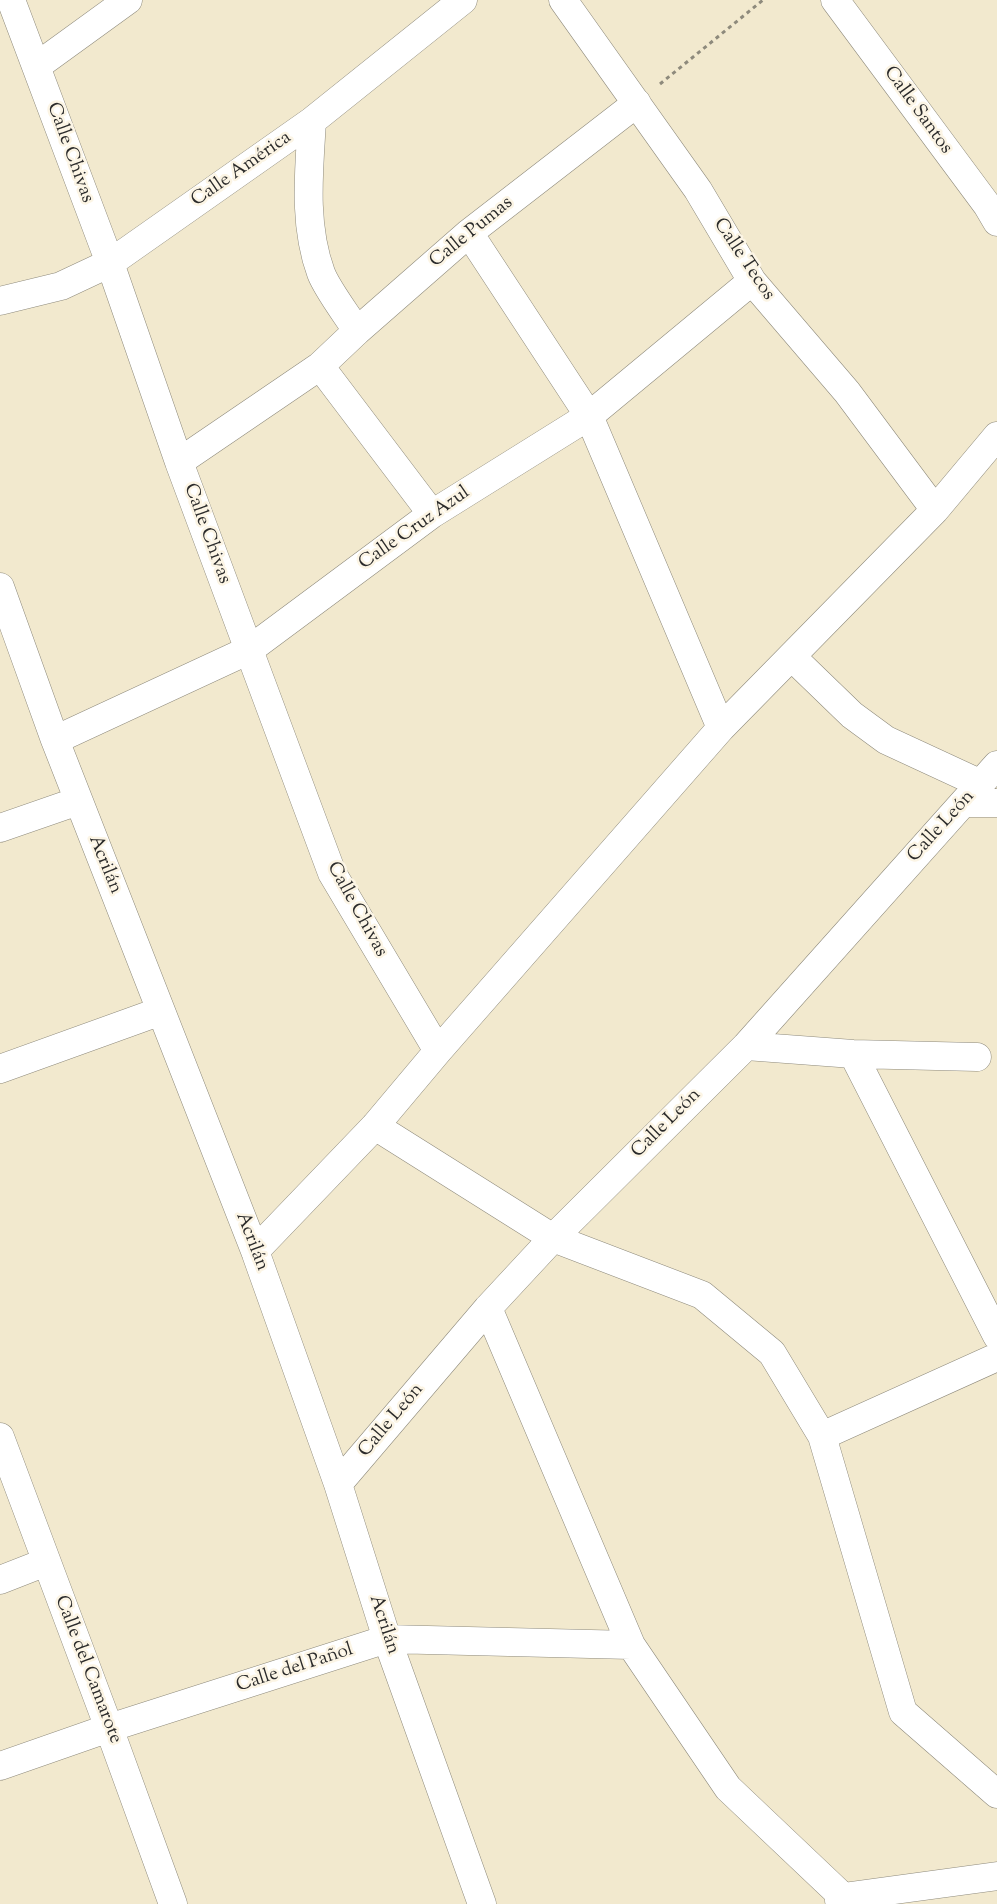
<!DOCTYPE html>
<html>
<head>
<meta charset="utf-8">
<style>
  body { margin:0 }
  canvas { display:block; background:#f2e9ce }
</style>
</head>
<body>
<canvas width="997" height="1904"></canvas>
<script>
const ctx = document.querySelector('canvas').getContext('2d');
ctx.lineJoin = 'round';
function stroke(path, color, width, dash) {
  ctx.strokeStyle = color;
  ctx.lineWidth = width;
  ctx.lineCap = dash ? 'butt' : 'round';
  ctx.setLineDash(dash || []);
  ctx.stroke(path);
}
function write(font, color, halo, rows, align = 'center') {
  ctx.font = font + ' "Sorts Mill Goudy",serif';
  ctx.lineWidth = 5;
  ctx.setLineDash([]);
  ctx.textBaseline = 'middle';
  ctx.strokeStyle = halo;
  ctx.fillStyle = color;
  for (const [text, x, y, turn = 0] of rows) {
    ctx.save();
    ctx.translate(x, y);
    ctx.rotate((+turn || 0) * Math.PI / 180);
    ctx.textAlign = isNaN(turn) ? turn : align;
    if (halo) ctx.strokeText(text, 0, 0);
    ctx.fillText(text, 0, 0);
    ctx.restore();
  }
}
const minor = new Path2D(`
  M11,0L110,263L179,462L332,873L438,1051
  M563,0L698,190L752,281L847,392L935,510
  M835,0L987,205L997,222
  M37,66L128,0
  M312,121C309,171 303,224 321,273C327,289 347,315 357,331
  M469,233L589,416L721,728
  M0,301L61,286L110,263L312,121L463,0
  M320,366L432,514
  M179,462L320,366L357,331L469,233L637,103
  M0,587L55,740L255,1251L338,1484L387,1639L482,1904
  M792,657L852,715L886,740L981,784
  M55,740L249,650L432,514L589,416L752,281
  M964,803H997
  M0,828L78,801
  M746,1046L853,1054L977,1057
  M853,1054L997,1336
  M0,1069L161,1011
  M375,1126L553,1238L702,1295L772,1353L822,1436L903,1712L997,1794
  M255,1251L375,1126L438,1051L721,728L935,510L997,436
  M488,1308L631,1645L728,1788L843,1897L861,1904
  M822,1436L997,1357
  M0,1437L109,1728L173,1904
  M338,1484L488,1308L553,1238L746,1046L997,765
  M0,1580L46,1562
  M0,1766L109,1728L387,1639L631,1645
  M839,1900L843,1897L997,1876`);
stroke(minor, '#8e8a7c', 29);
stroke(new Path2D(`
  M660,84L763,0`), '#8e8a7c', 3, [4, 4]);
stroke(minor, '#fff', 28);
write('19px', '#2b2b2b', '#fcf5e5', [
  ["Calle Santos",917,111,54],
  ["Calle Chivas",69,153,70],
  ["Calle América",242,170,-35],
  ["Calle Pumas",472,233,-39],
  ["Calle Tecos",743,260,56],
  ["Calle Cruz Azul",415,529,-35],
  ["Calle Chivas",206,534,70],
  ["Calle León",942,827,-48],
  ["Acrilán",104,865,68],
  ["Calle Chivas",356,910,61],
  ["Calle León",667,1124,-45],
  ["Acrilán",251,1242,69],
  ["Calle León",392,1421,-50],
  ["Acrilán",383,1625,72],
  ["Calle del Pañol",295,1669,-18],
  ["Calle del Camarote",87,1670,69]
]);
</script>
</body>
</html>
